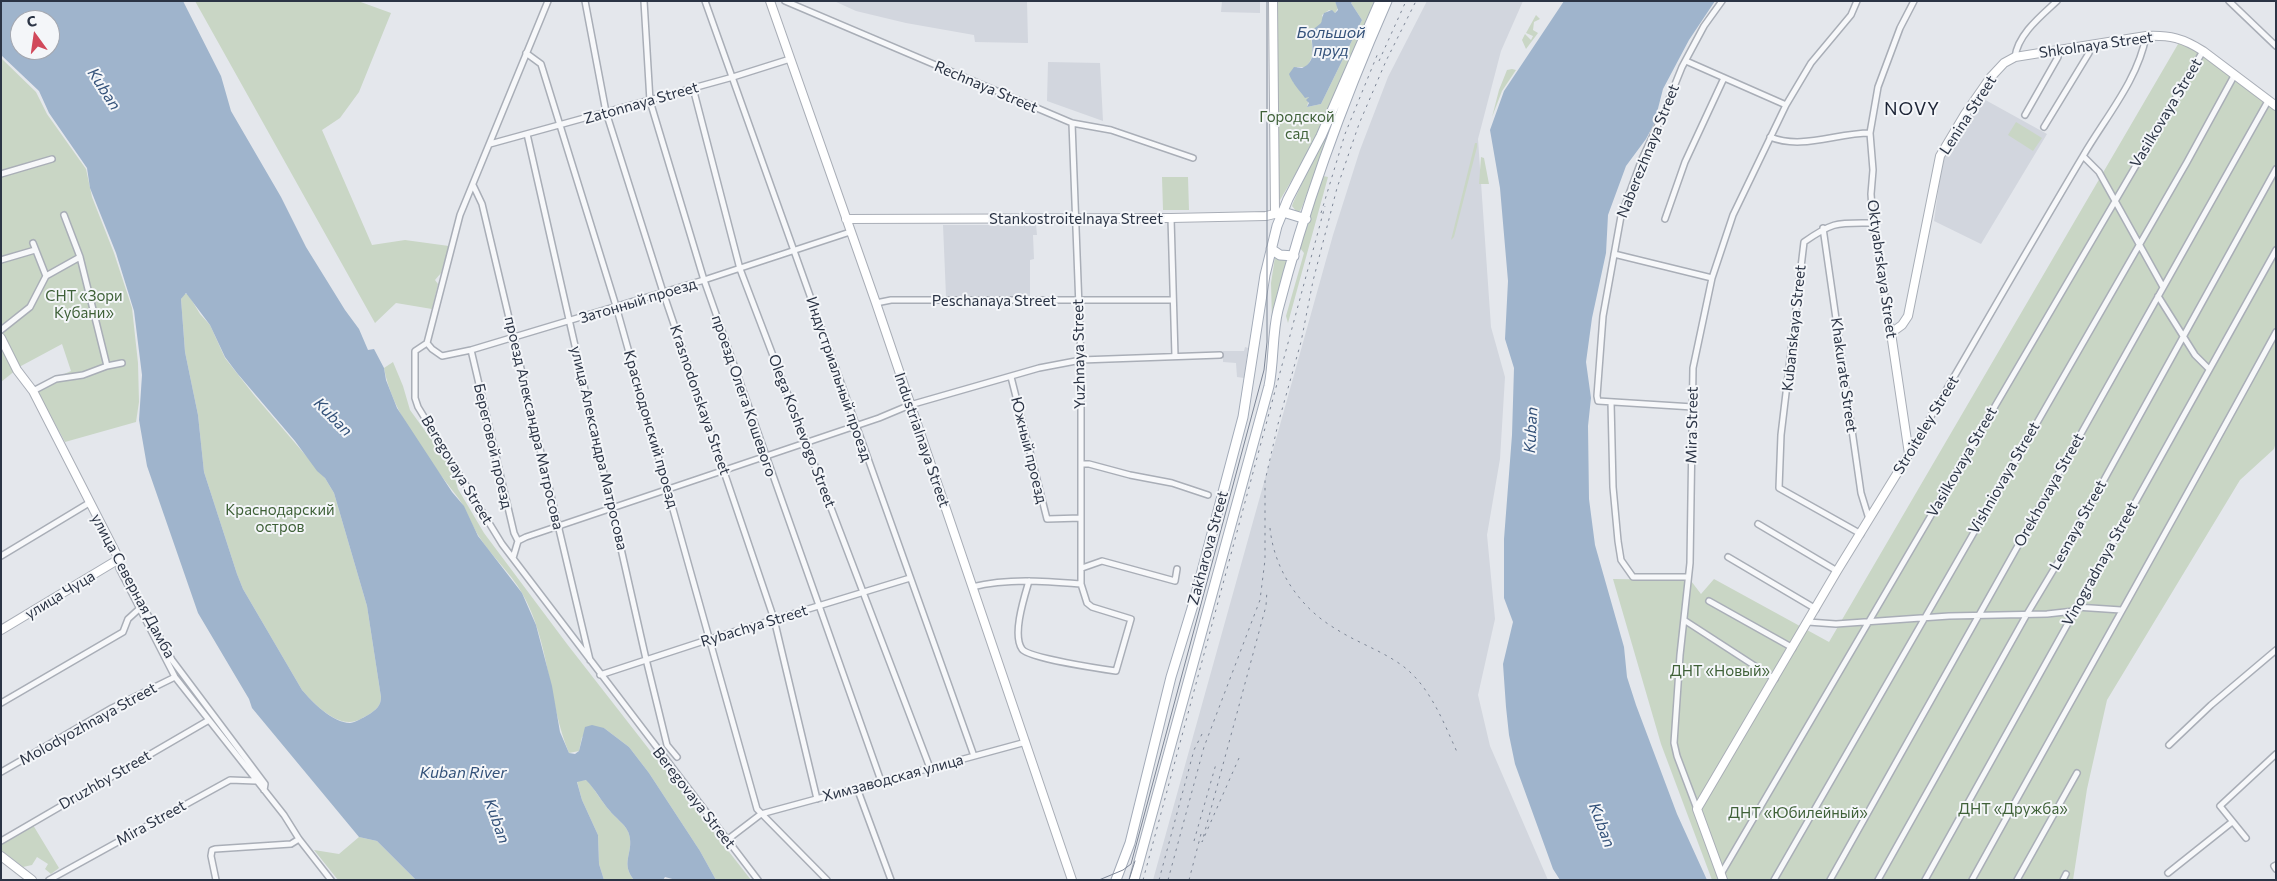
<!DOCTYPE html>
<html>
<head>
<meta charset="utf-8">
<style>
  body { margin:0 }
  #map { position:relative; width:2277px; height:881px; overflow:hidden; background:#e4e7ec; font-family:Commissioner,sans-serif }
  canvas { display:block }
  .frame { position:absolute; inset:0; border:2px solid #2b3445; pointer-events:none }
  .north { position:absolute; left:10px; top:10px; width:50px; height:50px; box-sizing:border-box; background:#f4f6f9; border:1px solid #a4a8b1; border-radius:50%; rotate:346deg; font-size:14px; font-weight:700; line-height:20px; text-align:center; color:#2b3445 }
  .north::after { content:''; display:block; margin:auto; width:18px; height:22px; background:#d1495b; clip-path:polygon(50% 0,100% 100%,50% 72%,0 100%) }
</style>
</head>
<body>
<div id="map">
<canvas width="2277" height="881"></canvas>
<div class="frame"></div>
<div class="north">С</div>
</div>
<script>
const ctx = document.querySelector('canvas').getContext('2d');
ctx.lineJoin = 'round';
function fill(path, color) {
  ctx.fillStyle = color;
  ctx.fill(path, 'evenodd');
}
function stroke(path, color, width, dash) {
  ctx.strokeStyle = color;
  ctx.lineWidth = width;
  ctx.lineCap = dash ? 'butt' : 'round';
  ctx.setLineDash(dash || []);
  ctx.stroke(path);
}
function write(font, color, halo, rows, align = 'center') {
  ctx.font = font + ' Commissioner,sans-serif';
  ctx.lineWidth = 4;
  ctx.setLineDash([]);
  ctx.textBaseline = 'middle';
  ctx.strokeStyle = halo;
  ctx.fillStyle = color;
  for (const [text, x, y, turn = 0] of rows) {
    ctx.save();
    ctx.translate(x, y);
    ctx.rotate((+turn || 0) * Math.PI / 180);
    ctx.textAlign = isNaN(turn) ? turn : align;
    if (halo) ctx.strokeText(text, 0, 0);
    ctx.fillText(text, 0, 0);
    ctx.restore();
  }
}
fill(new Path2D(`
  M834,1H1027L1028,43L975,42L974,35L906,23L856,11Z
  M1222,1H1260V13L1221,12Z
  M1427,1H1523L1501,51L1478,139L1491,327L1505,377L1500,459L1487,535L1495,619L1478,695L1490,746L1548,880H1153L1333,235L1360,150L1388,77Z
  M1048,62L1100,63L1103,121L1047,101Z
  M1980,97L2047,134L1981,244L1934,221L1943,156Z
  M943,225H1036L1037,235H1033L1034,259L1030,260V296H946Z
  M1245,347L1248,348L1244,378L1237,377L1236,363L1223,362V351H1244Z`), '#d2d6de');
fill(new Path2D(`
  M195,1H358L391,13L359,92L340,118L322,130L372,245L405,240L449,246L441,273L435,280L438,284L432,309L396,303L375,323Z
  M1276,1H1335L1338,8L1335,13L1329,10L1322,15L1324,20L1311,38C1313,50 1314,58 1306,67H1297L1293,82L1309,98L1307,107L1321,104L1362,20L1351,3L1353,1H1376L1309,151L1280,200L1277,198Z
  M1536,15L1540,19L1534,22L1533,30L1538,33L1526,49L1522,40L1525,34L1531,40L1533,36L1526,33Z
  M2181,39L2276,106V442L2274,449L2240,480L2107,700L2087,789L2073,880H1712L1661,744L1613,579L1682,580L1688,577L1701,594L1714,579L1829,642Z
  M1,58L36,92L47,114L86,169L92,197L114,253L132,308L138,363L139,402L136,422L65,442L35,387L71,371L62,344L21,366L1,382Z
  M1512,69L1516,70L1502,91L1492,117L1499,90L1507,70Z
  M1339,102L1341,103L1302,207L1300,211H1296L1292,206L1293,203Z
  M2016,122L2042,138L2033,151L2008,135Z
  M1475,143H1477V147L1454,237L1451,240Z
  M1481,157L1484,158L1489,184H1479Z
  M1323,176L1328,177L1288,323L1286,316L1304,253L1300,248Z
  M1162,177H1188L1189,210H1163Z
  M1275,257L1287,261L1277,294L1272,322L1271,283Z
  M184,294H188L200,314L210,325L225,358L254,395L325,478L334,493L367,606L381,697C381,706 376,710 368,715C362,718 357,722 350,722C333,723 312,702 302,690L243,589L237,574L204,472L198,415L185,352L181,299Z
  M393,362L403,386L410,410L452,468L458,489L484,533L567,644L751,880H716L700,851L649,773L629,747L604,728L582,737L579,751L569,753C548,702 550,642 522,593C510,572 491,556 478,535C470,522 466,507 456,495C429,460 392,413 384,368Z
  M587,780C595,790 602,802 610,811C617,820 629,826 630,839C632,854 621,864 634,880H604L599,864L598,835L582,800L577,781Z
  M33,825L59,868L51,874L45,869L48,864L37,857L32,865L23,867L1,850V844L4,841Z
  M359,837L377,841L416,880H338L314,850L339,854Z`), '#c9d6c5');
fill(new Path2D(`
  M1,1H183L221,76L231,111L281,197L306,247L345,310L359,329L368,350L374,349L384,368L386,380L397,408L452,492L464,506L478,536L522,593L536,625L552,686L560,732L569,753L575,754L579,751L585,727L592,725L604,728L629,747L649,773L700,851L716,880H676L665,877L663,880H634C621,864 632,854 630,839C629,826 617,820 610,811C601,801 596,790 586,780L577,782L582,800L598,835L599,864L604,880H416L377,841L359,837L252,708L249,699L198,613L147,466L139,420L142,375L134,311L116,253L90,188L87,168L49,113L39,91L1,55ZM20,20H50V50H20ZM186,293L210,325L225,357L237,373L295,441L317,471L325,478L334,493L367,606L381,697C381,706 376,710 368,715C362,718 357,722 350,723C333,723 312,702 302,690L243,589L237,574L204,472L198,415L185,352L181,299Z
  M1335,1H1353L1351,3L1362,20L1321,104L1307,107L1309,103L1306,100L1309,97L1305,98C1300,91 1292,83 1289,74L1294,67L1302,68C1319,61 1310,44 1312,30C1326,20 1319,25 1324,13L1332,10L1335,13L1338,10Z
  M1564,1H1715L1689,40L1663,89L1654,124L1646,139L1626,166L1608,215L1606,253L1592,318L1586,362L1591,398L1588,426L1589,499L1595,545L1624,647L1627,677L1636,705L1677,814L1707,880H1560L1553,869L1515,764L1509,735L1506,707L1503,664L1513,622L1504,598V539L1512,435L1514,368L1505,339L1508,281L1500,188L1490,130L1504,91Z`), '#9fb4cc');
const street = new Path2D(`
  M585,1L606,112L663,292L774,619L817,799
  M644,1L650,101L704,280L881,781
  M705,1L974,756
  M785,1L1072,123L1111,130L1193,158
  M2229,1L2276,46
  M526,53L541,64L616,306L757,809L827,880
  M2015,57C2018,34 2041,16 2057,1
  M1686,61L1786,105
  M693,88L740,269L930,768
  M2025,115L2058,57L2056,50
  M2044,127L2089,53V45
  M527,134L646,659L667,745L677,757
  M1770,137C1802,150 1836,133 1870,133
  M490,144L733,77L790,59
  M2083,156L2099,172L2163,287
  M1,174L52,159
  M473,185L482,204L590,660
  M64,215L80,257L107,366
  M1171,218L1175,356
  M1665,219L1685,162L1724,78
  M1823,228L1861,493L1869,519
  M1614,254L1712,278
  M1,260L35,250
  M46,276L80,257
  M2158,296L2195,355L2209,369
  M876,303L891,300H1173
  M1,330L30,307L46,276L33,243
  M1891,333L1873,223L1871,194L1873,170L1870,133L1878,87L1900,28L1914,1
  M427,343L415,351V398L418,407L502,544L758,880
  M427,343L432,349L442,356L471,350L704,280L850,232
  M427,343L460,215L548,1
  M471,350L514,533L518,541
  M1011,377L1047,519L1081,518
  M33,391L56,379L83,375L107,366L122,363
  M1611,402L1613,487L1618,541L1621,560L1633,577H1688
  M1693,407L1598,401L1597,396L1603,316L1621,216L1642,159L1663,114L1682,67L1704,26L1722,1
  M1909,454C1967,355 2024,255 2083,156C2105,118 2138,80 2146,36
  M1081,464H1089L1130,475L1172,483L1208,495
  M1758,524L1837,571
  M1861,534L1779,488L1781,435L1804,242C1834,221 1837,223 1873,223
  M1,556L89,503
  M1728,557L1816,609
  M513,558L518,541L526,537L879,418L910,405L1039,368L1081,360L1220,355
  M119,559V568L175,677L284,815L299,839L331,880
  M120,563L172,660L265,784L264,790
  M1082,568L1102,561L1175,581L1177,569
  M1029,581C1024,598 1012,635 1022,649C1028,658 1102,669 1116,671L1131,619L1092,607L1087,603L1081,584V360L1072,123
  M972,587C1008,578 1044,581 1081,584
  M1709,601L1793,648
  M2076,607L2121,610
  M1684,620L1775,679
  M1808,622L1836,624L1949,616L2047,614L2074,611
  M600,675L710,639L910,578
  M1,703L123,632L128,619L139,609
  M2169,745L2211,705L2276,650
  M1,772L112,708L175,677
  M857,788L891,880
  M1697,809L1677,756L1674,743L1680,655L1690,563L1693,368L1712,278L1733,215L1786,105L1811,63L1851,15L1857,1
  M2246,838L2220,806L2276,754
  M727,840L761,814L1026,742
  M1,841L209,720
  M2276,865L2274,866L2276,869
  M2168,873L2232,822
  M1721,874L2203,51
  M49,880L230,780L256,781
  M216,880L211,856L212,850L215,849L291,844L299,839
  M1774,880L2187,162L2234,76
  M1830,880L2268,101
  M1878,880L2027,614L2063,554L2276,169
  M1925,880L2276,250
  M1972,880C2073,697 2176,516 2276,332
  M2017,880L2077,773
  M2063,880L2066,874`);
const secondary = new Path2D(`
  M770,1L876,303L1072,880
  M1273,1L1275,213
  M846,219L1171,218L1266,216L1283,212
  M1,338L17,370L33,391L119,559L1,630
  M1,856L32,880
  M1723,880L1697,809L1837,571L1909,454L1891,333L1902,325L1908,316L1940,156L1965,114L1990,78L2004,63L2015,57L2146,36C2170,35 2183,38 2203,51L2276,106`);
const primary = new Path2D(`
  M1283,212L1306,219
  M1271,249L1280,255L1294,256
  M1116,880L1130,843L1171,677L1193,605L1243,417L1265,275L1277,226L1288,199L1321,136L1380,1
  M1134,880L1269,386C1274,361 1272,334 1278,310C1305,205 1343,101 1387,1`);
stroke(street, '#a9aeb7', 8);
stroke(secondary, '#a9aeb7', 10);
stroke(primary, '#a3abb8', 11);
stroke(street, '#f7f8fa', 5);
stroke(secondary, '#fff', 8);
stroke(primary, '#fff', 9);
stroke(new Path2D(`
  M1099,880L1123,870L1131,864L1264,370L1267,342V1
  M1129,880L1135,861`), '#7d8696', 1);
stroke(new Path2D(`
  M1379,61L1406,1
  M1321,213L1345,134L1378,53
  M1270,528C1274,570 1300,608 1336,629C1356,642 1380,650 1400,664C1429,684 1443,721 1457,752
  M1239,758L1202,842L1266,606L1267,590
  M1194,841L1216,764
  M1143,880L1325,206
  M1159,880L1194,750L1203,732
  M1168,880L1204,747L1260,600L1265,560V481L1278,424L1301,342L1313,281L1337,188L1359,124L1386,61L1416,1
  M1189,880L1201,834`), '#7d8696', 1, [2.5, 5]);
write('15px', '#2b3445', '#f4f6f9', [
  ["Shkolnaya Street",2096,45,-8],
  ["Rechnaya Street",986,87,23],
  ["Zatonnaya Street",641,103,-16],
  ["Vasilkovaya Street",2166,113,-59],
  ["Lenina Street",1968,115,-57],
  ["Naberezhnaya Street",1648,151,-68],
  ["Stankostroitelnaya Street",1076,219],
  ["Oktyabrskaya Street",1882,269,82],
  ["Затонный проезд",638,301,-17],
  ["Peschanaya Street",994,301],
  ["Kubanskaya Street",1794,328,-84],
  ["Yuzhnaya Street",1079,354,-91],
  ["Khakurate Street",1844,375,82],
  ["Индустриальный проезд",839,379,71],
  ["проезд Олега Кошевого",744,396,71],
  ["Krasnodonskaya Street",700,400,71],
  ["проезд Александра Матросова",534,423,77],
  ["Mira Street",1692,425,-89],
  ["Stroiteley Street",1926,425,-59],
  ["Краснодонский проезд",651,429,74],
  ["Olega Koshevogo Street",802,431,69],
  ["Industrialnaya Street",922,440,71],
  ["Береговой проезд",493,446,77],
  ["улица Александра Матросова",599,448,77],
  ["Южный проезд",1029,450,76],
  ["Vasilkovaya Street",1962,462,-60],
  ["Beregovaya Street",457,470,59],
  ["Vishniovaya Street",2004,478,-60],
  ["Orekhovaya Street",2049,490,-61],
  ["Lesnaya Street",2078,525,-61],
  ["Zakharova Street",1208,548,-75],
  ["Vinogradnaya Street",2100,564,-61],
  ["улица Северная Дамба",133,586,62],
  ["улица Чуца",60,595,-31],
  ["Rybachya Street",754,626,-17],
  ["Molodyozhnaya Street",88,724,-29],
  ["Химзаводская улица",893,778,-15],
  ["Druzhby Street",105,780,-30],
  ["Beregovaya Street",694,798,52],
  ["Mira Street",151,823,-29]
]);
write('15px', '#3f6138', '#f4f6f9', [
  ["Городской",1297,117],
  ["сад",1297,134],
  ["СНТ «Зори",84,296],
  ["Кубани»",84,313],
  ["Краснодарский",280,510],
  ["остров",280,527],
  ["ДНТ «Новый»",1720,671],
  ["ДНТ «Дружба»",2013,809],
  ["ДНТ «Юбилейный»",1798,813]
]);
write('italic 16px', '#34527a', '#f4f6f9', [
  ["Большой",1331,33],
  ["пруд",1331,51],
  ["Kuban",104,89,57],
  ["Kuban",333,417,45],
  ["Kuban",1531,430,-87],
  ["Kuban River",463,773],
  ["Kuban",497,821,70],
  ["Kuban",1602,825,69]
]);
ctx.letterSpacing = '1px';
write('18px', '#1d2536', '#f4f6f9', [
  ["NOVY",1912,109]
]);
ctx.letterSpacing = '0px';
</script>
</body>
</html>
